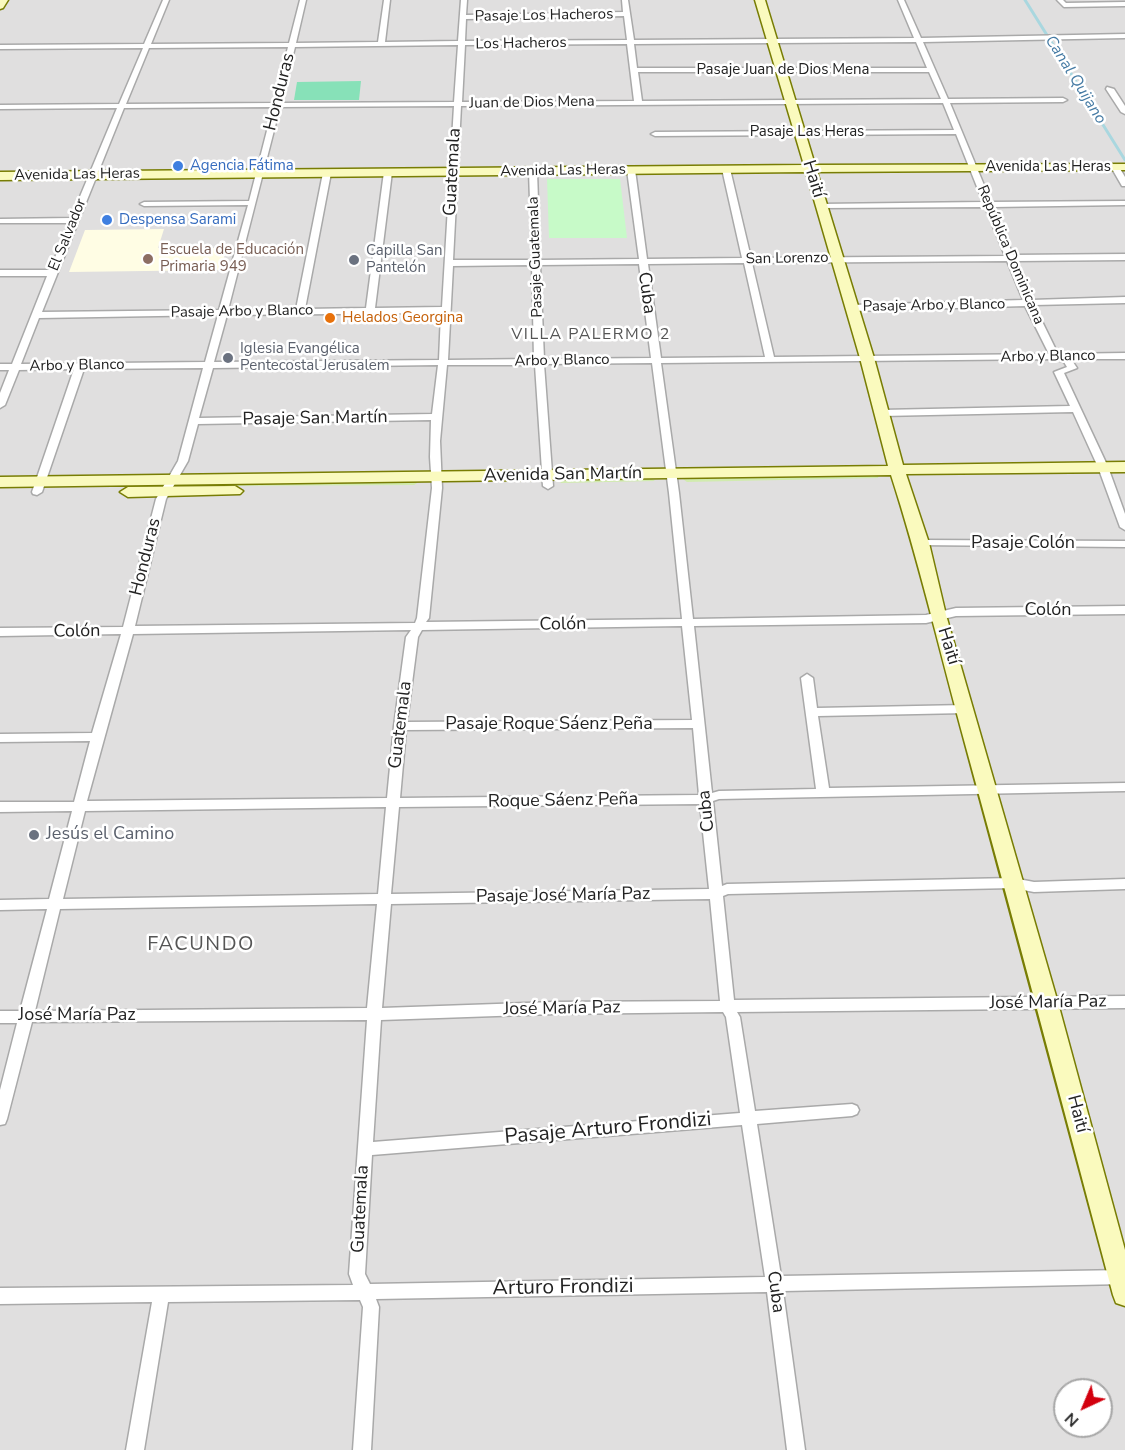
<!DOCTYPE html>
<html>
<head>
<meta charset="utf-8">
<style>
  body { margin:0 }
  #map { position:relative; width:1125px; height:1450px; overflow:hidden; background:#f2eee9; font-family:"Nunito Sans",sans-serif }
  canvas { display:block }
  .north { position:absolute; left:1053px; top:1378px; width:60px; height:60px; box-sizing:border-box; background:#fff; border:2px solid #a7a7a7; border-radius:50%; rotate:224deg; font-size:16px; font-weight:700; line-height:24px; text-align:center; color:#222 }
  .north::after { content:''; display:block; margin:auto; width:21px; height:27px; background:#d3000e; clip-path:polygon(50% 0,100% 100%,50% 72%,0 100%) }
</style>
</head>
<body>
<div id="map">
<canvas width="1125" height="1450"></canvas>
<div class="north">N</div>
</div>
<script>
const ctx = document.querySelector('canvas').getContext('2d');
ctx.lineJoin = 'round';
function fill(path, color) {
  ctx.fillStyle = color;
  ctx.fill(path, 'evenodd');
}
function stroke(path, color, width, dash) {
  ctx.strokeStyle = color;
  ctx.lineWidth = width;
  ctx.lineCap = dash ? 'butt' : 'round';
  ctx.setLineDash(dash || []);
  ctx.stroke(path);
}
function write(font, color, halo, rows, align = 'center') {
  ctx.font = font + ' "Nunito Sans",sans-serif';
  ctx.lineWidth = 5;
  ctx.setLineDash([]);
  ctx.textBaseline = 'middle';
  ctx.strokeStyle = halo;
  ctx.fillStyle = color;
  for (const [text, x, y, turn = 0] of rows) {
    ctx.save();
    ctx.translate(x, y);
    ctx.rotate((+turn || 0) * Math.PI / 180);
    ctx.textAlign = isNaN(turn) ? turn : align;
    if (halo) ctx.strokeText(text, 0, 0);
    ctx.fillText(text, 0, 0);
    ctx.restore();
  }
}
fill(new Path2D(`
  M0,0H1125V1450H0ZM1065,1390H1101V1426H1065Z`), '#e0dfdf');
fill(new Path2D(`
  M164,229L158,248H226L221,270L69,272L85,230Z`), '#fffde4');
fill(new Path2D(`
  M879,475L878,478L687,482L683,479Z
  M650,478L655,481L561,483L559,480Z
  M414,480L417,483L414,485L203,486L207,483Z`), '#d1ebaf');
fill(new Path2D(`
  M547,179H620L627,238H549Z`), '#c7fac8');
fill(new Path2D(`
  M361,81L359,100H294L297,82Z`), '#87e1b8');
stroke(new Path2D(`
  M1025,0L1125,160`), '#a9d7df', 3);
const street = new Path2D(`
  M163,0H169L151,44L289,43L300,0H306L296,43L378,42L384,0H390L385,42L458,41L461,0H467L466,15L623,12L622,0H628L634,40L914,38L898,0H904L921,38L1125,34V38L923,42L948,99L1063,98L1067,100L1063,102L950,103L991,202L1125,201V205L993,207L1013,255L1125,254V260L1016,261L1032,300L1125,297V303L1034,305L1058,354L1125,353V359H1071L1077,368L1064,373L1108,467L1125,514V530L1120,527L1098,467L1073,412L882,416L877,413L882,410L1070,406L1054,372L1067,367L1064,362L1054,359L661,363L679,493L693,619L926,615L956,608L1125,606V614L956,616L926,623L694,626L712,793L719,791L816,789L801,678L807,674L813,678L817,708L966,705L972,709L966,713L818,716L829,788L1125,783V791L719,799L713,801L722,886L727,884L1013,878L1034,882L1125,879V889L1034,892L1013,888L728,894L723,896L734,1000L1125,996V1008L737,1012L740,1017L755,1111L852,1104L857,1106L859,1110L857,1114L852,1116L757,1124L781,1276L1125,1270V1284L783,1291L805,1450H787L767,1292L376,1299L379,1307L371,1450H353L363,1307L360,1300L168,1302L144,1450H126L152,1302L0,1304V1288L353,1285L349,1274L367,1020L32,1022L7,1119L5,1124L0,1125V1090L17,1023H0V1011H20L47,909L0,910V900L49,899L72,811L0,812V802H74L90,741L0,742V734L92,733L121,634L0,636V628L123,627L156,499L178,461L203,368L84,369L42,492L37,495L33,494L32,492L74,369L19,370L5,405L0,408V393L9,370H0V364H12L47,276H0V270H50L69,223H0V219L71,218L117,108L0,109V105L119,104L143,48L0,49V45L144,44ZM624,16L627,40L465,41L466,19ZM916,42L927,68H637L634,44ZM627,44L634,101L462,102L465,45ZM458,45L454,102L281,103L295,47ZM288,47L274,103L126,104L149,48ZM638,72H929L941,99L642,101ZM943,103L954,130L655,132L651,134L655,136L956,134L983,202L821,204L817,206L821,208L985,207L1005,256L751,258L730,169L726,167L722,169L742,258L647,259L635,170L631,168L627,170L639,259L540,260L537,171L533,169L529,171L532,260H453L461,106ZM454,106L442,307L375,308L392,172L388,170L384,172L366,308L305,309L331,173L327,171L323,173L296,309L228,310L280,107ZM273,107L249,201L144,202L140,204L144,206L248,205L219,310L42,312L124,108ZM1007,261L1023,300L851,305L847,308L851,311L1025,306L1049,354L774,357L752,263ZM744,263L765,357L661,358L648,264ZM639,264L651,358L544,359L540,265ZM532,265L534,359L448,360L453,266ZM441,313L439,360L214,362L227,315ZM218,315L205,362L21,364L39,318ZM652,363L669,493L682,619L426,622L429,618L442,488L440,441L447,365H535L543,486L548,489L553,486L544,364ZM438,365L432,414L199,418L213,368ZM431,420L430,457L432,488L417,618L415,623L135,626L166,499L188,461L198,424ZM682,626L692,720L407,722L418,637L422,630ZM411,630L406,637L394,726L387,798L87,801L133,634ZM693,728L699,795L400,798L406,730ZM700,804L709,889L391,894L399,807ZM386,807L378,894L63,899L85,811ZM710,899L720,1001L554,1002L382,1008L391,904ZM377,904L367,1008L35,1011L60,909ZM723,1012L726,1017L740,1113L373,1142L381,1020L554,1014ZM742,1125L765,1277L370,1284L365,1274L372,1155Z
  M1057,0H1063L1066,3L1125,2V6L1064,7Z
  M1107,87L1114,89L1125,106V114L1121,112L1106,89Z
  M1112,165L1119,167L1125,177V186H1122L1111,167Z
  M921,540L1125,541V547L917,545L916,543Z`);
const secondary = new Path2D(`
  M0,0H8L3,8L0,9Z
  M755,0H765L815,165L1125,164V170L817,172L874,358L903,465L1125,462V472L906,474L929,543L946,615L1058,1003L1125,1250V1306L1116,1303L1113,1295C1063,1106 1013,917 961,729C938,644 918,558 891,475L0,487V477L888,466L860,358L806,172L0,180V172L804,165Z
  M235,486L243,491L240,494L128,497L120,492L128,487Z`);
stroke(street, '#a9a9a9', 3);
stroke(secondary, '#787d04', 3);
fill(street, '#fff');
fill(secondary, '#fafabe');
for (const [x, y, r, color] of [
  [178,166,6,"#3f7fe0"],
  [107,220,6,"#3f7fe0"],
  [148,259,6,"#8d6e63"],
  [354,260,6,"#6b7280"],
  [330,318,6,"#e8710a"],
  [228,358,6,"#6b7280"],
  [34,835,6,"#6b7280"]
]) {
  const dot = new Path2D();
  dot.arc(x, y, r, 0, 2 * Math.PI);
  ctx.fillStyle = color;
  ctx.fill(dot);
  stroke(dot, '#fff', 2);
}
write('15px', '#222', '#fff', [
  ["Pasaje Los Hacheros",544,16,-1],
  ["Los Hacheros",521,44,-1],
  ["Pasaje Juan de Dios Mena",783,70],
  ["Juan de Dios Mena",532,103,-1],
  ["Pasaje Las Heras",807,132],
  ["Avenida Las Heras",1048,167],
  ["Avenida Las Heras",563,171,-1],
  ["Avenida Las Heras",77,175,-1],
  ["El Salvador",68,235,-68],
  ["República Dominicana",1010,255,67],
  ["Pasaje Guatemala",536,257,-92],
  ["San Lorenzo",787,259,-1],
  ["Pasaje Arbo y Blanco",934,306,-1],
  ["Pasaje Arbo y Blanco",242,312,-1],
  ["Arbo y Blanco",1048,357,-1],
  ["Arbo y Blanco",562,361,-1],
  ["Arbo y Blanco",77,366,-1]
]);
write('15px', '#366cbe', '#fff', [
  ["Agencia Fátima",190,166],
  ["Despensa Sarami",119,220]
], 'left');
write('15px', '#785e54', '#fff', [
  ["Escuela de Educación",160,250],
  ["Primaria 949",160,267]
], 'left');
write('15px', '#5b616d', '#fff', [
  ["Capilla San",366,251],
  ["Pantelón",366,268],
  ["Iglesia Evangélica",240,349],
  ["Pentecostal Jerusalem",240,366]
], 'left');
write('15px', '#c56008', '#fff', [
  ["Helados Georgina",342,318]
], 'left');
write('italic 16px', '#467ba4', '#fff', [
  ["Canal Quijano",1075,80,58]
]);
ctx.letterSpacing = '1.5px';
write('16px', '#555', '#fff', [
  ["VILLA PALERMO 2",591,335]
]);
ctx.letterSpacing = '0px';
write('18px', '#222', '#fff', [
  ["Honduras",280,92,-76],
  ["Guatemala",453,172,-87],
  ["Haití",813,179,73],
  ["Cuba",646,293,82],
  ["Pasaje San Martín",315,419,-1],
  ["Avenida San Martín",563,475,-1],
  ["Pasaje Colón",1023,544],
  ["Honduras",146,557,-76],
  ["Colón",1048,611],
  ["Colón",563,625,-1],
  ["Colón",77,632,-1],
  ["Haití",948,646,73],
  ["Guatemala",401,725,-83],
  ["Pasaje Roque Sáenz Peña",549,725],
  ["Roque Sáenz Peña",563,801,-1],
  ["Cuba",707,811,-96],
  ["Pasaje José María Paz",563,896,-1],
  ["José María Paz",1048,1003,-1],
  ["José María Paz",562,1009,-1],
  ["José María Paz",77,1016],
  ["Haití",1077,1114,75],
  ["Guatemala",361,1209,-87],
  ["Cuba",775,1292,82]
]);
write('18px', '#5b616d', '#fff', [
  ["Jesús el Camino",46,835]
], 'left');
ctx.letterSpacing = '1.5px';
write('20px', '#555', '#fff', [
  ["FACUNDO",201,945]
]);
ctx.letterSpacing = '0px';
write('21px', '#222', '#fff', [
  ["Pasaje Arturo Frondizi",608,1129,-5],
  ["Arturo Frondizi",563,1288,-1]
]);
</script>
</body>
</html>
